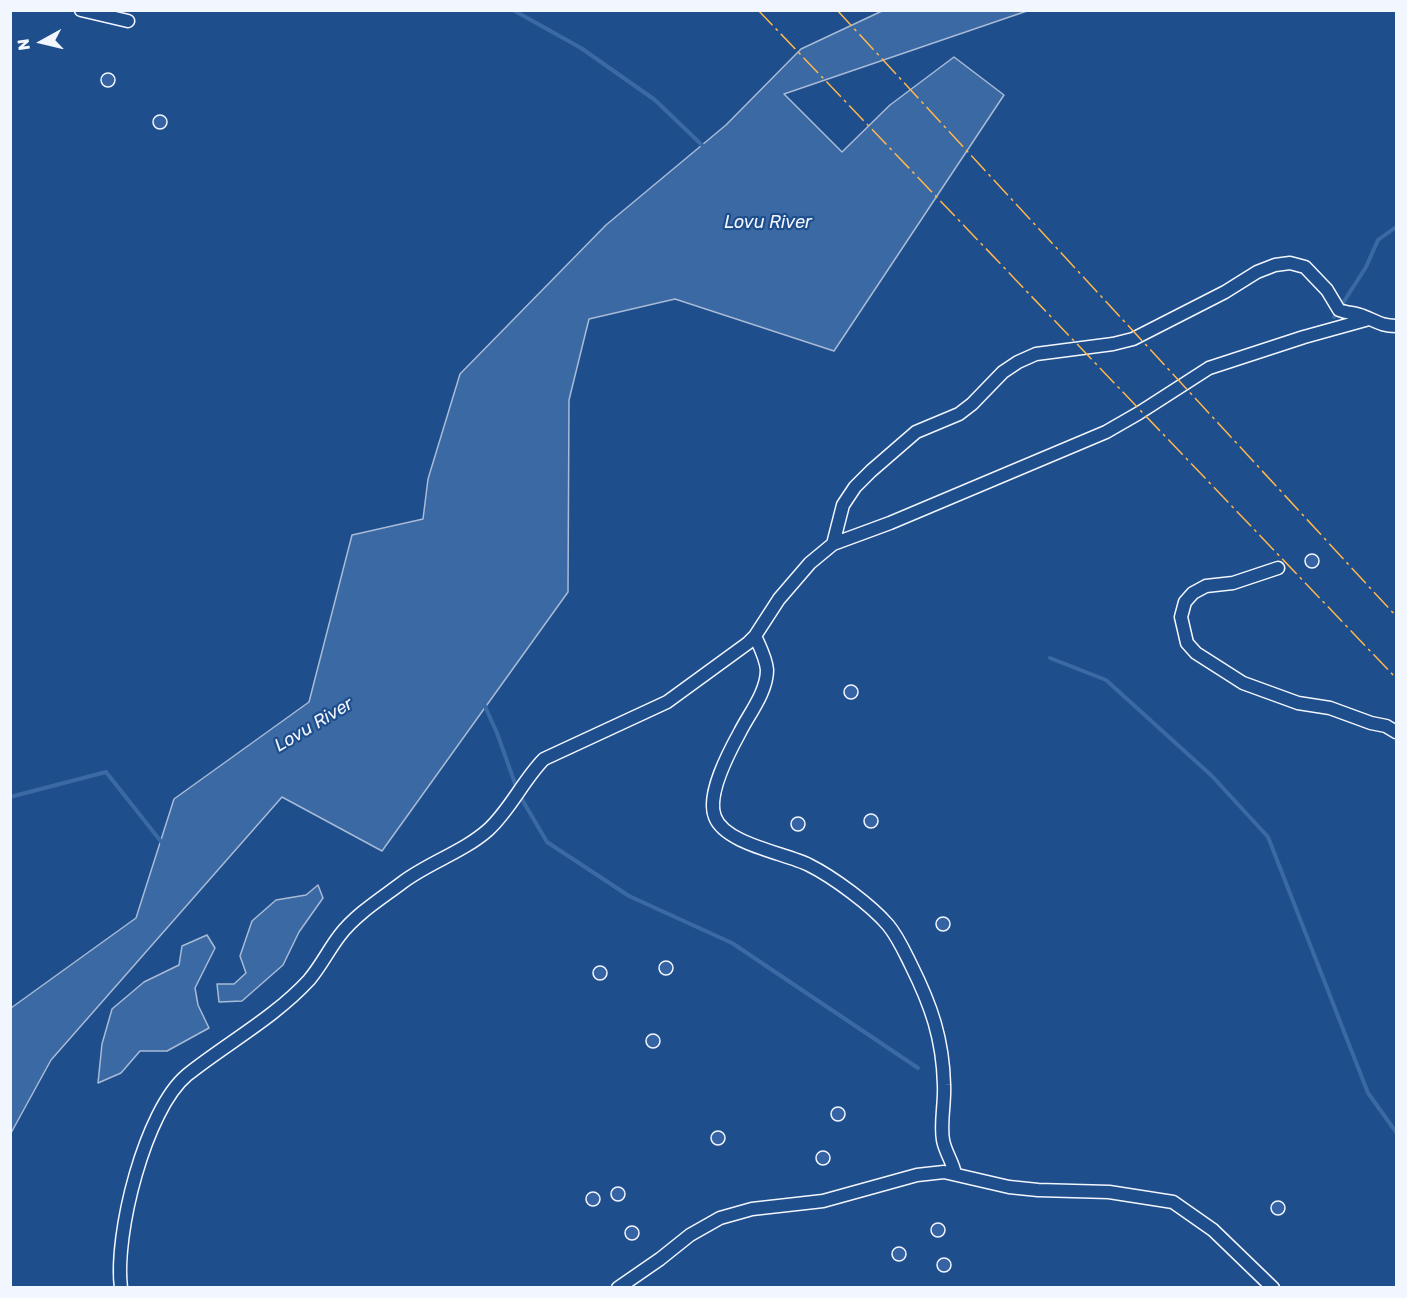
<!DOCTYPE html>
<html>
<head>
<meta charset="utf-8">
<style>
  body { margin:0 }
  #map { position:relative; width:1407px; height:1298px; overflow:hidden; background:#1f4e8c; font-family:Rubik,sans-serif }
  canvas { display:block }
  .frame { position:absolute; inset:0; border:12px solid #f2f6ff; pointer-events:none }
  .north { position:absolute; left:12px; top:12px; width:60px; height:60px; -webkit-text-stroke:4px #1f4e8c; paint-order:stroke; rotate:262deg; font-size:16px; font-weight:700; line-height:24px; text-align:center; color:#f2f6ff }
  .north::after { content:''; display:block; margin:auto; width:21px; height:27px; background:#f2f6ff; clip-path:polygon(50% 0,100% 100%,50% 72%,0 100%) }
</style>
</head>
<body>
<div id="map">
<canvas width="1407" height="1298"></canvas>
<div class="frame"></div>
<div class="north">N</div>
</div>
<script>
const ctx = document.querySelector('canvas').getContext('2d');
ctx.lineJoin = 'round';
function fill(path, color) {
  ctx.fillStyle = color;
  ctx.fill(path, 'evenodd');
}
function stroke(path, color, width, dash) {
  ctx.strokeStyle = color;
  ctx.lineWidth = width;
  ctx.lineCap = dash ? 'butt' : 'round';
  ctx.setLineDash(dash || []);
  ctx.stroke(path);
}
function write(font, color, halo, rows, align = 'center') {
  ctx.font = font + ' Rubik,sans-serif';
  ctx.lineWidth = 4.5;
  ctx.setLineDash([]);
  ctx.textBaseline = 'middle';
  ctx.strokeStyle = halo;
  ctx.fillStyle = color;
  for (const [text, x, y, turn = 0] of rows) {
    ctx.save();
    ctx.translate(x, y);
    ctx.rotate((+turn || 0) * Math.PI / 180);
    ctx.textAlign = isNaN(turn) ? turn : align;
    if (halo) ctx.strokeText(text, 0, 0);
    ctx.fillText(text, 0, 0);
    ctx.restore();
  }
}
const water = new Path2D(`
  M882,11H1027L784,94L842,152L890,105L954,57L1004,95L834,351L675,299L589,319L569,400L568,592L382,851L282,797L51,1060L11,1133V1008L136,918L174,799L309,702L352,535L423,519L428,479L460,374L606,225L726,125L801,49Z
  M318,885L323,898L299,932L283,965L242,1001L219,1002L217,984H234L246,973L240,956L252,921L276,900L306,895Z
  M207,935L215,948L195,988L198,1005L209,1028L167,1051H140L121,1073L98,1083L102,1044L112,1009L144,982L179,965L182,946Z`);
fill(water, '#3b69a3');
stroke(water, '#a8bbd7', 1.5);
stroke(new Path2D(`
  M513,10L581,48L655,100L704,147
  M1334,317L1366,267L1378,240L1396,227
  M1050,658L1106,680L1212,776L1268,837L1368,1093L1396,1132
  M484,704L497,733L517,789
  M520,796L547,842L629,896L732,943L918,1068
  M10,797L106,772L163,844`), '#3b69a3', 4);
const building = new Path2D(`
  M101 80a7 7 0 1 1 14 0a7 7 0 1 1-14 0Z
  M153 122a7 7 0 1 1 14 0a7 7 0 1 1-14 0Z
  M1305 561a7 7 0 1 1 14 0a7 7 0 1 1-14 0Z
  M844 692a7 7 0 1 1 14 0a7 7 0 1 1-14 0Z
  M864 821a7 7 0 1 1 14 0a7 7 0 1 1-14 0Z
  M791 824a7 7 0 1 1 14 0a7 7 0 1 1-14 0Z
  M936 924a7 7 0 1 1 14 0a7 7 0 1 1-14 0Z
  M659 968a7 7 0 1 1 14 0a7 7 0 1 1-14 0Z
  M593 973a7 7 0 1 1 14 0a7 7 0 1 1-14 0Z
  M646 1041a7 7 0 1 1 14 0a7 7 0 1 1-14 0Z
  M831 1114a7 7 0 1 1 14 0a7 7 0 1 1-14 0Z
  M711 1138a7 7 0 1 1 14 0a7 7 0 1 1-14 0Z
  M816 1158a7 7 0 1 1 14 0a7 7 0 1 1-14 0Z
  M611 1194a7 7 0 1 1 14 0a7 7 0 1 1-14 0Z
  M586 1199a7 7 0 1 1 14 0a7 7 0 1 1-14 0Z
  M1271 1208a7 7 0 1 1 14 0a7 7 0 1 1-14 0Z
  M931 1230a7 7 0 1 1 14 0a7 7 0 1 1-14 0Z
  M625 1233a7 7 0 1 1 14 0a7 7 0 1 1-14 0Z
  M892 1254a7 7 0 1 1 14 0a7 7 0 1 1-14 0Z
  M937 1265a7 7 0 1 1 14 0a7 7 0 1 1-14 0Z`);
fill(building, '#3563a3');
stroke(building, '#f2f6ff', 1.5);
const street = new Path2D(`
  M81,10L128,21
  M833,544L890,523L1106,432L1139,413L1209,368L1304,337L1369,319
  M1278,568L1233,583L1206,586L1193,593L1185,602L1181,617L1187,643L1196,653L1243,683L1298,703L1330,708L1371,723L1386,726L1396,732
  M755,636C760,647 766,658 767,670C767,692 749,714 740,732C729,752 706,795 715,817C725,844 785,853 809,865C833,877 871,905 888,925C898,937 904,951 911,965C931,1005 943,1039 944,1085C945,1103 940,1123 943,1140C945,1152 953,1162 955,1174
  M121,1288C114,1235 145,1110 187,1075C227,1043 274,1018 309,980C321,966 329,949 340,935C356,914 382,898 403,882C430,862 463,852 488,830C511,809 523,780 544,759L667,702L748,643L755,636L779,599L810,563L833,544L843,505L855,487L871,471L916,432L959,414L972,404L1003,372L1018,362L1036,354L1113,344L1133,339L1225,292L1257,272L1275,265L1290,263L1305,267L1327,290L1339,310C1347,313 1356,313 1363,316C1376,321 1381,326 1396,326
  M618,1288L660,1259L690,1235L720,1218L752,1209L823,1201L917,1175L944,1172L1009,1187L1038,1190L1109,1192L1173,1202L1213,1230L1273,1288`);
stroke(street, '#f2f6ff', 15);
stroke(street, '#1f4e8c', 12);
stroke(new Path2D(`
  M758,10L1396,678
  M837,10L1396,616`), '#ffb74d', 1.5, [21, 4.5, 3, 4.5]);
write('italic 18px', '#f2f6ff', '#1f4e8c', [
  ["Lovu River",768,223],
  ["Lovu River",314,725,-31]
]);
</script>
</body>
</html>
